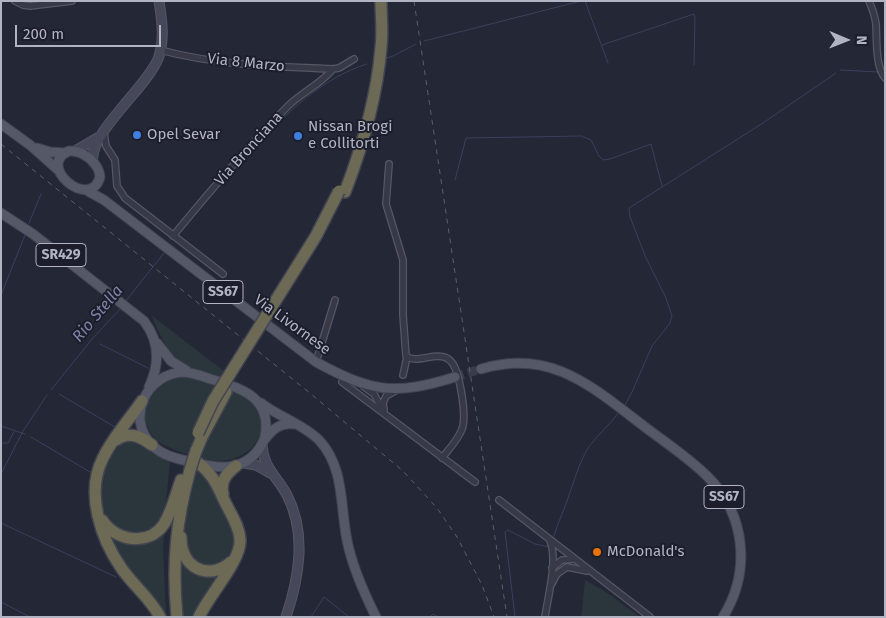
<!DOCTYPE html>
<html>
<head>
<meta charset="utf-8">
<style>
  body { margin:0 }
  #map { position:relative; width:886px; height:618px; overflow:hidden; background:#242736; font-family:"Fira Sans",sans-serif }
  canvas { display:block }
  .frame { position:absolute; inset:0; border:2px solid #b2b4c3; pointer-events:none }
  .north { position:absolute; left:821px; top:15px; width:50px; height:50px; -webkit-text-stroke:4px #1c1e2c; paint-order:stroke; rotate:91deg; font-size:14px; font-weight:700; line-height:20px; text-align:center; color:#b2b4c3 }
  .north::after { content:''; display:block; margin:auto; width:18px; height:22px; background:#b2b4c3; clip-path:polygon(50% 0,100% 100%,50% 72%,0 100%) }
  .scale { position:absolute; left:15px; top:25px; width:146px; height:22px; box-sizing:border-box; border:2px solid #b2b4c3; border-top:0; padding-left:6px; font-size:15px; line-height:18px; white-space:nowrap; color:#b2b4c3; -webkit-text-stroke:4px #1c1e2c; paint-order:stroke }
</style>
</head>
<body>
<div id="map">
<canvas width="886" height="618"></canvas>
<div class="frame"></div>
<div class="north">N</div>
<div class="scale">200 m</div>
</div>
<script>
const ctx = document.querySelector('canvas').getContext('2d');
ctx.lineJoin = 'round';
function fill(path, color) {
  ctx.fillStyle = color;
  ctx.fill(path, 'evenodd');
}
function stroke(path, color, width, dash) {
  ctx.strokeStyle = color;
  ctx.lineWidth = width;
  ctx.lineCap = dash ? 'butt' : 'round';
  ctx.setLineDash(dash || []);
  ctx.stroke(path);
}
function write(font, color, halo, rows, align = 'center') {
  ctx.font = font + ' "Fira Sans",sans-serif';
  ctx.lineWidth = 4;
  ctx.setLineDash([]);
  ctx.textBaseline = 'middle';
  ctx.strokeStyle = halo;
  ctx.fillStyle = color;
  for (const [text, x, y, turn = 0] of rows) {
    ctx.save();
    ctx.translate(x, y);
    ctx.rotate((+turn || 0) * Math.PI / 180);
    ctx.textAlign = isNaN(turn) ? turn : align;
    if (halo) ctx.strokeText(text, 0, 0);
    ctx.fillText(text, 0, 0);
    ctx.restore();
  }
}
fill(new Path2D(`
  M151,315L224,371L221,376C173,365 171,358 151,315Z
  M188,376L246,395C256,404 262,415 261,429C259,448 238,461 219,461C204,461 170,450 158,441C148,433 141,415 146,403C151,393 158,382 169,378C174,376 182,376 188,376Z
  M130,437L143,442L149,450L170,463L165,513L154,528L144,533H128L118,530L107,518L102,505V473L109,454L118,441Z
  M198,467L207,473L235,535C232,577 188,574 185,540C183,521 193,486 198,467Z
  M165,529L163,547L166,617L149,591L134,578L116,554L107,530C131,552 141,544 165,529Z
  M180,554L185,563L224,571L195,617H183L180,591Z
  M585,580L603,590L640,617H581Z`), '#2a363b');
stroke(new Path2D(`
  M585,1L608,63
  M424,41L581,1
  M602,45L694,14L695,18L694,65
  M384,59L393,56L416,44
  M840,70L878,72
  M263,137C294,107 325,77 367,64
  M455,180L466,138L582,136L591,140L599,156L603,160L610,159L651,144L662,186
  M29,223L41,194
  M1,295L25,235
  M125,302L164,253
  M100,344L148,368
  M51,390L92,339L122,307
  M59,394L115,427
  M625,405L632,392L652,346L670,323L672,316L666,298L646,258L630,217L629,208L763,123L836,73
  M1,426L25,434
  M31,437L90,472
  M1,443H8L15,430
  M1,474L23,431L47,395
  M1,523L116,577
  M554,536C558,521 565,509 569,495C575,479 579,463 588,448C597,435 610,425 619,412
  M1,602L30,617
  M311,617L324,597L349,617
  M430,617L433,614L438,617
  M515,617L505,532L508,530L535,544L550,547`), '#3b405d', 1);
stroke(new Path2D(`
  M455,377L481,369`), '#393c4b', 9, [9, 4.5]);
const street = new Path2D(`
  M15,1L23,5L30,6L72,1
  M869,1C872,8 875,16 876,24C877,39 875,66 885,78
  M160,50C216,65 275,67 333,69L339,68L354,59
  M104,133L106,146L115,160L117,186L125,198L223,274
  M389,164L386,204L403,260V315L406,356C416,364 432,353 444,357C448,358 451,361 453,364C460,375 467,417 462,429C458,440 449,449 442,458
  M173,236C210,191 247,147 288,106C302,92 321,84 333,69
  M316,362L335,300
  M403,375L407,357
  M342,382L475,482
  M363,386L374,394L383,411
  M384,410L383,403L386,396L397,390
  M499,500L650,617
  M552,568L562,560L574,559
  M551,585L557,574L567,567L587,571
  M545,617C548,596 558,560 550,541`);
const secondary = new Path2D(`
  M75,151L99,137
  M93,162C88,134 146,88 158,59C165,40 162,21 159,1
  M262,444C263,468 277,476 287,495C307,534 299,578 286,617
  M243,463L256,465L270,473`);
const primary = new Path2D(`
  M1,124L30,145L58,170
  M37,148L50,152L66,153
  M69,151C83,150 99,163 100,177C90,212 35,165 69,151Z
  M86,190L104,200L316,362C371,392 394,396 455,377
  M1,213L33,234L144,321C160,342 160,364 149,387
  M157,343L171,361L187,371
  M481,369C552,348 592,387 645,427C666,443 689,458 708,477C746,515 751,572 723,617
  M184,372C194,373 204,377 214,380C237,387 266,395 266,426C266,432 265,439 262,444C245,475 215,468 187,461C175,458 162,455 153,446C124,418 147,373 184,372Z
  M261,403C279,417 303,424 319,440C347,470 339,513 349,549C355,573 365,595 376,617
  M265,439C273,429 281,422 294,424`);
const highway = new Path2D(`
  M345,192C363,145 377,98 381,47C383,32 381,16 381,1
  M142,401C129,420 113,437 103,458C85,493 101,539 122,569C134,586 150,598 160,617
  M116,440C129,431 140,436 152,445
  M196,451L202,437L226,392
  M198,463C212,473 217,485 224,500C230,513 239,525 240,539C242,560 208,596 199,617
  M223,494C220,481 226,474 236,466
  M102,520C115,541 149,547 164,524C172,511 176,494 181,480
  M181,537C180,567 208,582 231,562
  M177,617C172,563 176,522 190,470`);
stroke(street, '#555765', 8);
stroke(secondary, '#555765', 11);
stroke(primary, '#404250', 11);
stroke(highway, '#424452', 14);
stroke(street, '#373947', 5.5);
stroke(secondary, '#464859', 9);
stroke(primary, '#555867', 9);
stroke(highway, '#6c6a55', 11);
stroke(new Path2D(`
  M414,1L507,617
  M1,144L311,394L403,471L437,508L457,537L482,585L494,617`), '#5c5e6f', 1, [5, 5]);
const highwayBridge = new Path2D(`
  M198,433L213,401L316,236L339,191
  M190,470L196,451`);
stroke(highwayBridge, '#424452', 14, []);
stroke(highwayBridge, '#6c6a55', 11);
for (const [x, y, r, color] of [
  [137,135,5,"#3f7fe0"],
  [298,136,5,"#3f7fe0"],
  [597,552,5,"#e8710a"]
]) {
  const dot = new Path2D();
  dot.arc(x, y, r, 0, 2 * Math.PI);
  ctx.fillStyle = color;
  ctx.fill(dot);
  stroke(dot, '#1c1e2c', 2);
}
for (const [x, y, w] of [
  [61,255,50],
  [223,292,40],
  [724,497,40]
]) {
  const box = new Path2D();
  box.roundRect(x - w / 2, y - 11.5, w, 23, 4);
  ctx.fillStyle = '#1c1e2c';
  ctx.fill(box);
  stroke(box, '#b2b4c3', 1);
}
write('bold 14px', '#b2b4c3', null, [
  ["SR429",61,255],
  ["SS67",223,292],
  ["SS67",724,497]
]);
write('15px', '#b2b4c3', '#1c1e2c', [
  ["Via 8 Marzo",246,63,6],
  ["Via Bronciana",249,149,-48],
  ["Via Livornese",292,325,36]
]);
write('15px', '#b2b4c3', '#1c1e2c', [
  ["Nissan Brogi",308,127],
  ["e Collitorti",308,144],
  ["Opel Sevar",147,135],
  ["McDonald's",607,552]
], 'left');
write('italic 16px', '#7d84a8', '#1c1e2c', [
  ["Rio Stella",98,314,-50]
]);
</script>
</body>
</html>
